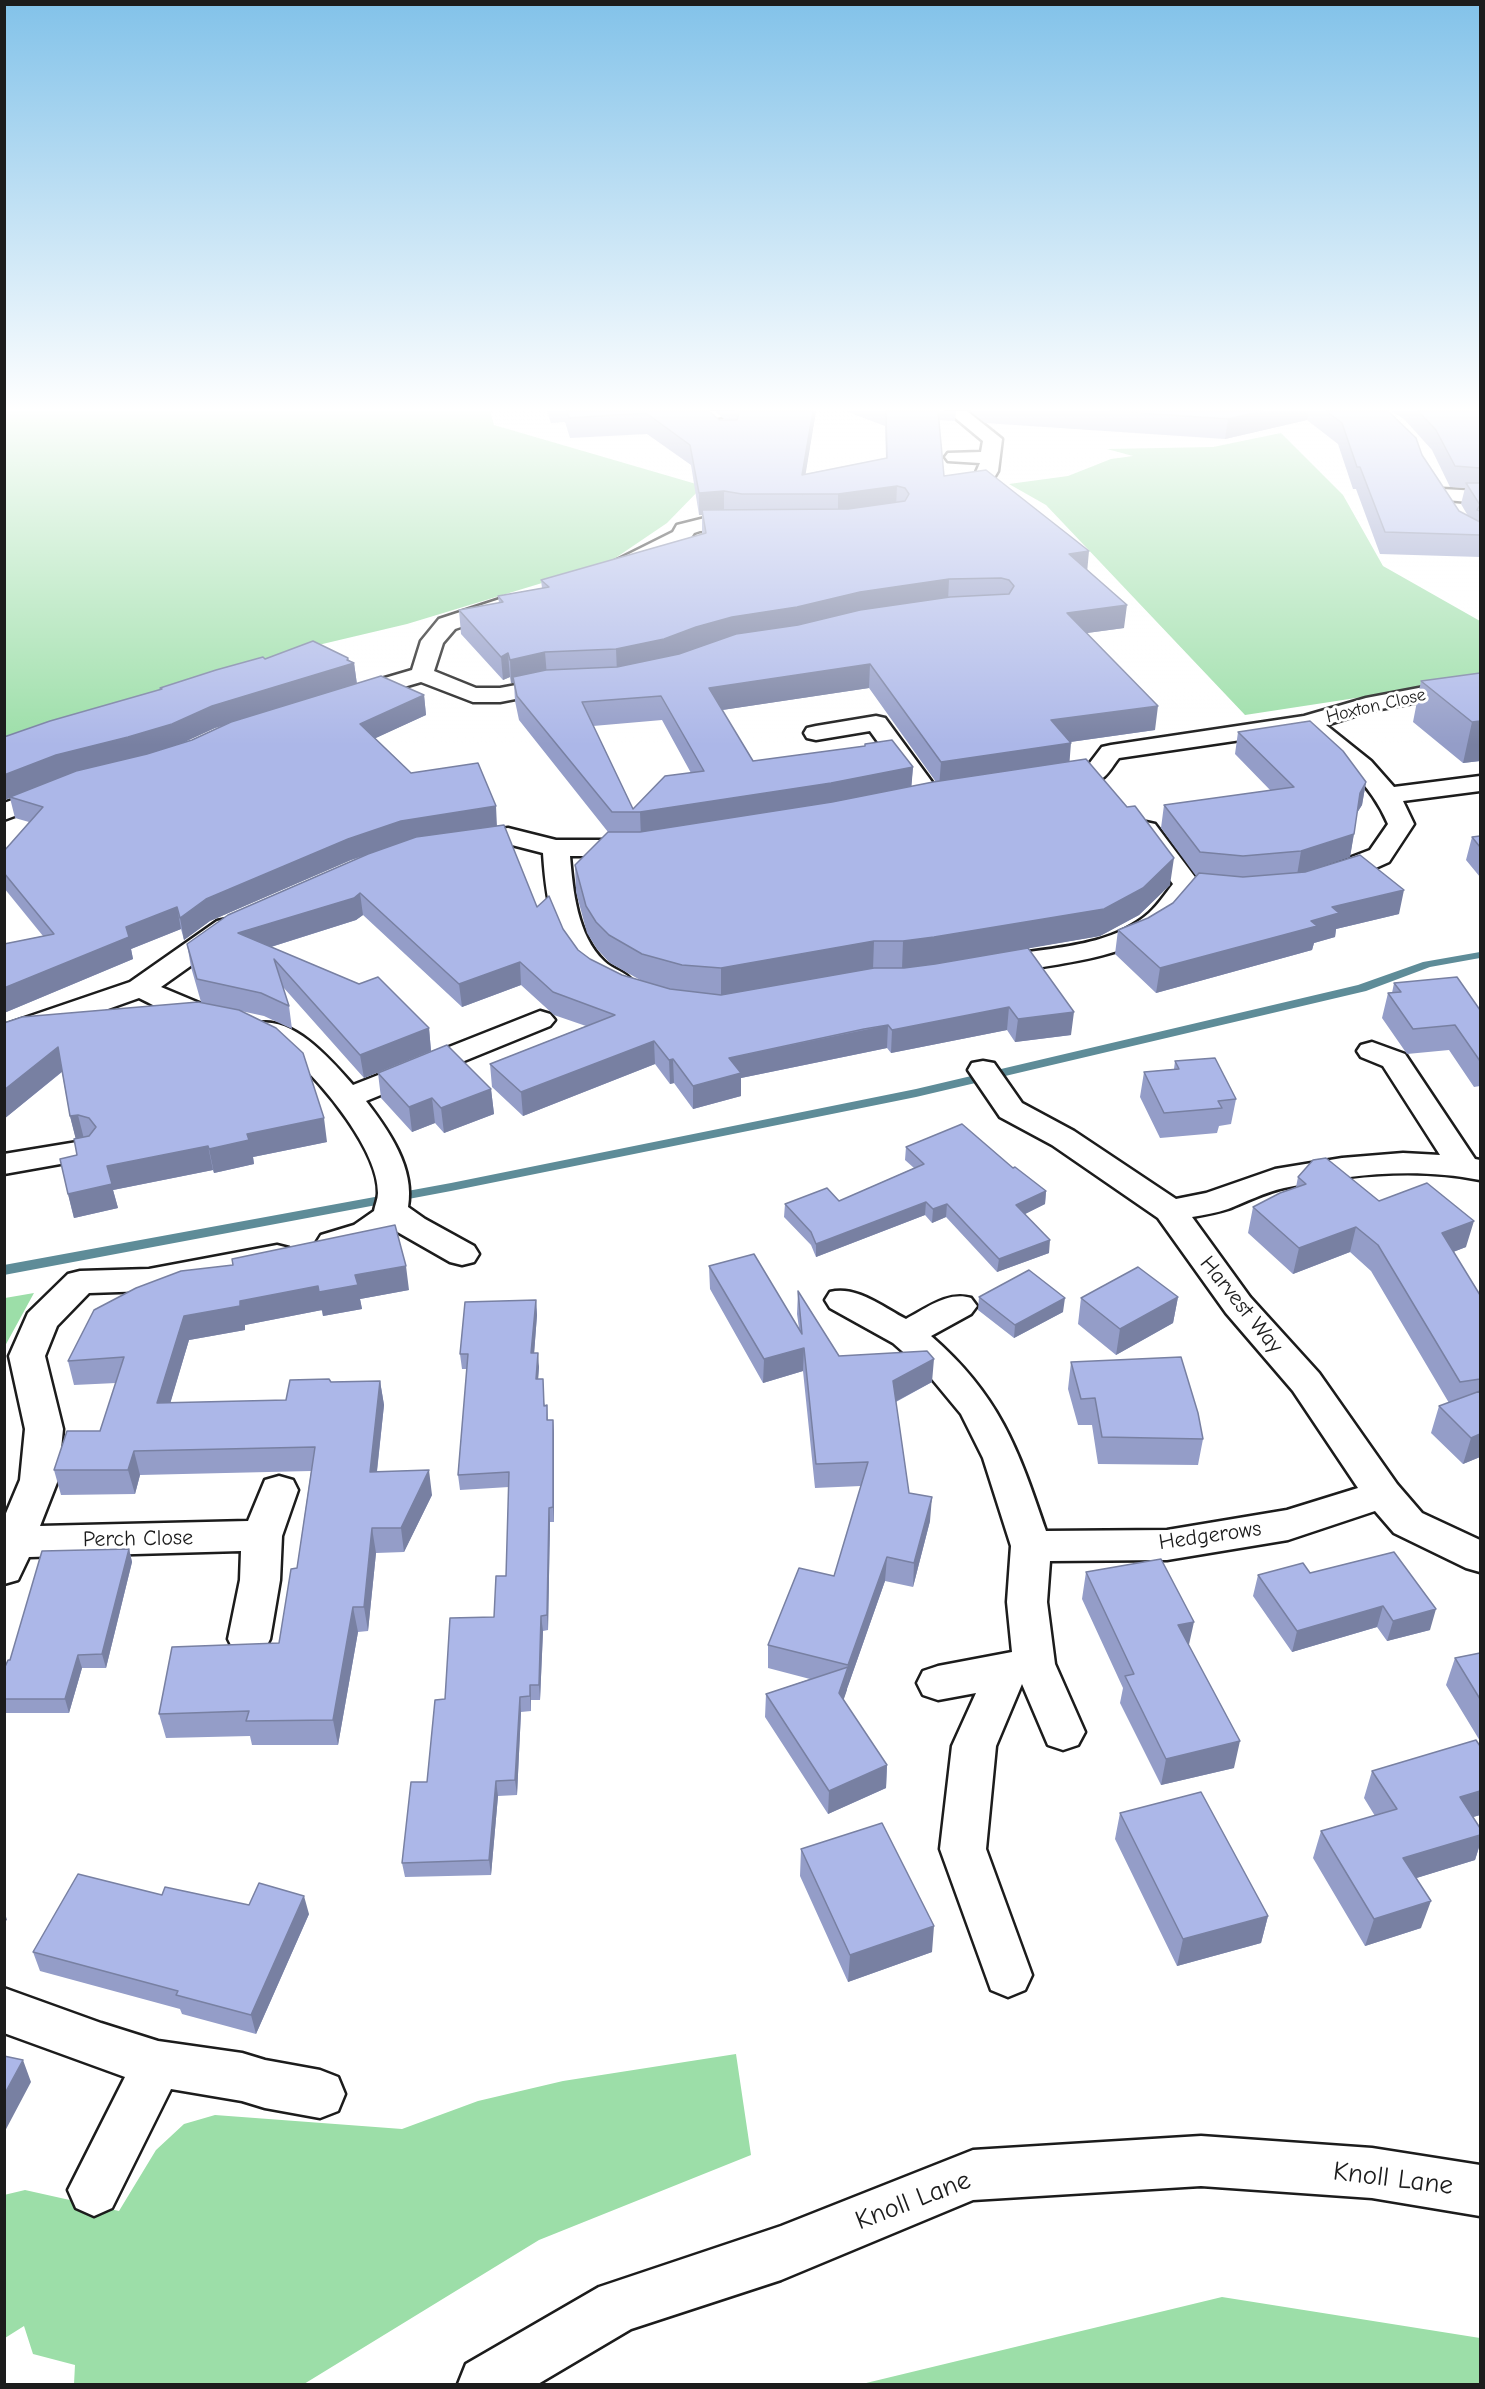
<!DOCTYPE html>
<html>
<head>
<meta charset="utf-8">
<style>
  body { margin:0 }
  #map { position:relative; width:1485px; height:2389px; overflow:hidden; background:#fff; font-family:"Comic Neue",sans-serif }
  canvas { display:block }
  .frame { position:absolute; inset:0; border:6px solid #1c1c1c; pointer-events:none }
</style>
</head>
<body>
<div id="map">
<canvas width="1485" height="2389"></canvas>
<div class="frame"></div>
</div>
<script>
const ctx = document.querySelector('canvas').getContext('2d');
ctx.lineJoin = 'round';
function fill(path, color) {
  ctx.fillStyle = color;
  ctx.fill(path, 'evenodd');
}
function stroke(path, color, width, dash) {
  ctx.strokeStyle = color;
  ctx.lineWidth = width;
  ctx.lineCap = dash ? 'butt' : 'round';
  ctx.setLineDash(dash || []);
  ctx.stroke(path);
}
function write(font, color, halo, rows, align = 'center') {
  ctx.font = font + ' "Comic Neue",sans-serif';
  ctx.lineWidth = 6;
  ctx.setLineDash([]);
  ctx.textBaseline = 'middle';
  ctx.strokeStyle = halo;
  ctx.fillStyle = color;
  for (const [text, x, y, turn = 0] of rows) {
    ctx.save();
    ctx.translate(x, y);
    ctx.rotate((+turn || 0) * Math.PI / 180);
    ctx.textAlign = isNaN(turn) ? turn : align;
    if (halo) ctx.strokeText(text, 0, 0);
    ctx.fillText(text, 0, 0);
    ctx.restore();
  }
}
fill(new Path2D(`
  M4,411H490L494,425L703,486L667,523L608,563L407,624L314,646L5,746Z
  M1281,433L1343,495L1383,566L1480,621V679L1245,715L1046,505L1009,484L1068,476L1111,459L1133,456L1107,449L1213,447Z
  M34,1293L5,1346V1298Z
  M736,2054L751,2155L539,2240L304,2384H74L75,2365L33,2354L24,2326L5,2338L4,2195L25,2190L119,2211L156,2150L184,2124L215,2115L402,2129L478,2101L563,2081Z
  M1222,2297L1480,2338V2384H862Z`), '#9cdea8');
fill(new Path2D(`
  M1480,952V958L1430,967L1366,991L916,1097L451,1191L4,1275V1265L451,1183L916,1089L1358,985L1423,962Z`), '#5e8c98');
const minor = new Path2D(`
  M700,411H734L731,415L706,420L700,419L697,415Z
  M947,411H967L1002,439L998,471L988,488H974L971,484L980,463L948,461L945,457L948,453L981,452L983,441Z
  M1442,489L1480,491V503L1435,499L1432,495L1435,491Z
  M709,517L754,520L757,524L754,528L747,530L700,531L694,533L690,539L627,570L620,572L613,570L609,566L613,562L673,532L677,525Z
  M503,598L511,600L514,605L511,610L455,629L443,643L434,671L476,688H500L559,677L567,679L571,684L567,689L500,702H473L421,682L352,702L344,700L340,695L344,690L412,670L421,641L439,619Z
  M1480,683V697L1424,701L1370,711L1326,725L1371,761L1394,787L1480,776V791L1403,801L1414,824L1389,862L1360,875L1335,883L1325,885L1315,883L1312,877L1315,871L1370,850L1388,824C1370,782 1339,757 1302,731L1119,758C1114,764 1110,772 1104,777C1096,785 1054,788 1043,785L1039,780L1043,775L1086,768L1102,747L1111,745L1304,716L1366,698L1424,687Z
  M876,716L885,718L940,793L944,798L940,803L931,806L922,803L870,731L816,740L807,738L804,733L807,728L816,726Z
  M56,784L65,787L69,792L65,797L4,820V803Z
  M1146,822L1155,824L1201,885C1191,898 1180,914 1168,925C1129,960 1041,966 990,975L980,972L976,966L980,960C1034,947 1105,952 1149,913C1158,905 1165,894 1173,884L1133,830L1137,824Z
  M508,828L556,840H638L647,842L651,848L647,854L638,856H570C573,891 577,935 604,961C613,970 626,971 633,982L629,988C617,991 610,989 599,983C553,959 546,898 543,853L508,844L463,849L454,847L450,841L454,835Z
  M227,919L237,921L241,927L237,933L161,987L204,1005L223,1010L228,1016L223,1022C195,1029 164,1010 139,998L4,1046V1025L130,982L217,921Z
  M540,1011L550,1014L555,1020L550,1026L366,1101C389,1131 415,1168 408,1207L425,1219L474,1246L479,1254L474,1262L462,1265L450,1262L394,1230C377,1245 343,1257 321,1251L316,1243L321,1235L354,1225L374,1211C375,1205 378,1199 378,1193C379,1152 323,1083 293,1058C281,1048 259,1041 251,1030L255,1024C292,1014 331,1060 353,1085Z
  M1372,1042L1405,1054L1475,1159L1480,1160V1180C1417,1167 1347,1174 1284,1188C1265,1192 1246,1202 1228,1209C1216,1213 1204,1215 1192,1217L1250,1297L1319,1373L1397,1484L1422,1513L1480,1540V1572L1466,1568L1394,1533L1375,1511L1288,1540L1167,1560L1050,1561L1047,1602L1055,1664L1085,1732L1078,1745L1063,1750L1048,1745L1022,1684L996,1746L986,1849L1032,1975L1025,1990L1008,1997L991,1990L940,1849L952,1746L976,1693L938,1700L923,1695L917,1683L923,1671L938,1666L1012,1652L1007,1602L1011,1546L983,1458L961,1414L927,1373L893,1343L830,1308L825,1300L830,1292C856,1285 883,1307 906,1319C927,1308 948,1291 971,1298L977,1306L971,1314L931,1336C999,1395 1018,1448 1046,1531L1167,1530L1287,1510L1358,1488L1293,1391L1226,1313L1158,1218L1052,1145L1000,1117L968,1070L972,1063L983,1061L994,1063L1022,1103L1074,1131L1176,1199L1206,1193L1275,1169L1342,1158L1403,1153L1440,1155L1383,1066L1361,1057L1357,1051L1361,1045Z
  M83,1141L94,1144L99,1151L94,1158L4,1174V1154Z
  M277,1245L289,1248L294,1256L289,1264L149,1291L89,1293L57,1326L45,1356L63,1429L58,1480L40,1526L248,1521L265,1480L279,1476L293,1480L298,1490L282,1536L280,1580L270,1639L264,1651L249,1655L234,1651L228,1639L240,1580L241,1551L29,1557L18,1580L4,1584V1518L20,1480L25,1429L9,1356L28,1313L68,1274L80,1271L149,1269Z
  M4,1988L101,2023L158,2041L242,2053L265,2060L320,2070L338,2077L345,2094L338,2111L320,2118L265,2108L242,2101L171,2089L112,2208L94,2216L76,2208L68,2190L125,2077L4,2033Z
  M1201,2136L1372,2148L1480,2165V2216L1372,2198L1201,2186L973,2200L781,2280L631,2329L538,2384H458L466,2364L599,2287L781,2226L973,2150Z`);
stroke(minor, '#1c1c1c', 5);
fill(minor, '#fff');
fill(new Path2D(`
  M547,411H709L719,420H725L715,411H816L805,474L886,458L885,426L845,411H956L955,421L939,420L944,476L1087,570L1124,628L1087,633L1155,730L1070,742L1069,762L1170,885L1139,915L1100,936L1028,948L1071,1035L1015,1042L1007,1030L891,1053L887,1048L863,1053L741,1078V1096L693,1109L674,1083L670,1084L655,1064L523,1116L492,1087L490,1064L586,1026L554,1015L521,985L462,1007L363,915L356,920L271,947L429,1028L431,1051L364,1078L283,987L289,1006L292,1029L264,1016L241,1011L327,1142L253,1157L254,1164L214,1173L213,1170L113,1190L118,1208L74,1218L68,1194L77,1155L76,1139L70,1116L62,1072L4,1119V1023L201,1002L191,967L187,944L404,842L351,860L210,921L184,940L181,929L131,949L133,959L4,1013V944L43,936L4,888V851L29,822L15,818L10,798L4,800V737L160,690V688L265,659L348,658L349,660L354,663L357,684L424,695L426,715L375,738L411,773L497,826L537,907L563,929L578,950L590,959L622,975L642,981L610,963L597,949L587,933L576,892L575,865L608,832L519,720L515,701L514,683H511L510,677L503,680L461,634L459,610L499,603L498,596L542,588L541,580L702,534V515H699L691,465L647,434L570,438L565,422L551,423ZM869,688L936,782L911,787L913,767L753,761L722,710ZM662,720L691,773L633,809L593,726ZM224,725L192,740L184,742L215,728Z
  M970,411H1388L1422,455L1459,511L1468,516L1461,504L1465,488L1450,487L1432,450L1404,419L1391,411H1480V557L1380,554L1356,489H1353L1338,444L1307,420L1225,439L985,423Z
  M1480,673V761L1463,763L1413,722L1421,681Z
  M1238,732L1366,782L1362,805L1357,813L1350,857L1316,868L1399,914L1336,929L1335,937L1314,943L1312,950L1156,993L1115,954L1118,930L1148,918L1173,903L1196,876L1161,828L1164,805L1271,791L1235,754Z
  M1480,836V877L1466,860L1472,837Z
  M1394,983L1480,1010V1086L1474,1087L1449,1050L1407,1054L1382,1018L1388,993H1392Z
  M1175,1061L1236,1099L1231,1124L1219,1126L1217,1133L1160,1138L1140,1097L1144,1072L1174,1069Z
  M378,1073L491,1089L494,1114L444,1133L435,1123L412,1132L381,1098Z
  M906,1147L1013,1168L1046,1191L1045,1204L1025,1214L1049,1253L997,1272L946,1217L932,1223L925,1215L816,1257L811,1245L784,1217L785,1204L839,1201L914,1168L905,1160Z
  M1298,1177L1379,1201L1466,1247L1453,1252L1480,1295V1457L1463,1464L1431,1433L1439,1406L1449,1403L1371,1271L1350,1252L1293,1274L1248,1233L1253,1207L1296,1187Z
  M709,1266L799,1328L797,1314L798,1291L839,1356L932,1382L896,1402L909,1493L930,1521L913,1587L885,1581L843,1700L887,1765L886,1788L828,1814L765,1717L766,1694L810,1679L768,1668V1645L834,1576L861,1486L815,1488L803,1371L763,1383L710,1289Z
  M136,1288L409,1290L360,1299L362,1309L323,1316L322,1310L245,1325V1330L189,1340L170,1403L286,1400L331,1382L380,1381L384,1405L377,1472L432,1495L404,1552L376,1553L368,1631L358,1632L338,1745H252L250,1736L166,1738L159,1714L279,1643L297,1568L311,1471L140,1475L135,1494L61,1495L54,1470L100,1431L116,1383L74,1385L68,1361Z
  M979,1297L1063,1312L1014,1338L978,1310Z
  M1178,1297L1173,1323L1116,1355L1078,1324L1081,1298Z
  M536,1300L537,1315L534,1353L539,1367L538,1379L545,1406L547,1405L548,1420H553L554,1435V1522H550L548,1630L543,1631L540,1700H531V1711L521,1712L517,1795L498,1796L491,1875L405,1877L402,1863L427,1782L445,1699L494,1617L506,1576L509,1487L460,1490L458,1475L467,1369H462L460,1354Z
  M1071,1362L1203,1439L1198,1465L1098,1464L1092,1425H1078L1068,1389Z
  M129,1549L132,1562L106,1668H82L69,1713H4V1669L10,1660Z
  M1394,1552L1430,1630L1387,1641L1377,1627L1292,1652L1253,1596L1258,1575L1310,1573Z
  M1086,1572L1189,1646L1234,1768L1161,1785L1120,1703L1123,1688L1082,1599Z
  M1480,1653V1741L1446,1685L1455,1658Z
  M1480,1746V1815L1473,1817L1480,1828V1844L1475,1860L1416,1878L1421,1928L1365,1946L1313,1858L1321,1831L1375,1816L1364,1798L1372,1771Z
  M1120,1813L1268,1916L1261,1943L1177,1966L1115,1839Z
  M801,1849L932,1952L848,1982L800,1876Z
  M162,1895L249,1905L309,1914L256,2034L182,2014L180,2009L40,1971L33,1952Z`), '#949dc8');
fill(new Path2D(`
  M813,411H816L802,496V475Z
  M1262,411H1309L1307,420L1225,439L1228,419Z
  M897,486L896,508L838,516V494Z
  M724,491V513L702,510V515H699V493Z
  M1089,551L1087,573L1069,554Z
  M949,579L948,602L617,673L616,649L732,617L860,592Z
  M1127,605L1124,628L1065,636L1067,613Z
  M545,652L547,676L513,677L514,683H511L510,660Z
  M508,653L510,677L503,680L501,657Z
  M348,658L349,664L354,663L357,685L215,728L176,746L10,797V798L4,800V775L56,755L212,706Z
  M870,664L869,688L709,712V688Z
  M424,695L426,715L363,744L360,724Z
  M1158,706L1155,730L1049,745L1051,720Z
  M1480,721V761L1463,763L1472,722Z
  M1071,743L1069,768L939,787L941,762Z
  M913,767L911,792L641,838L640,812Z
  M1366,782L1362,805L1355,816L1360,793Z
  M496,806L497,827L404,842L351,860L210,921L184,940L180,918L206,899L348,839L401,821Z
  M1354,834L1350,857L1297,875L1301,851Z
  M1174,858L1170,885L1139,915L1100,936L933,965L902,969L903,941Z
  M1404,890L1399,914L1336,929L1335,937L1314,943L1312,950L1156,993L1160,968L1311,921L1332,907Z
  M360,893L363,915L356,920L242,956L238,933Z
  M177,907L181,929L131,949L133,959L4,1013V988L126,927Z
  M874,941L873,969L721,996V968Z
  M520,962L521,985L462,1007L459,984Z
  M1009,1007L1007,1030L891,1053L892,1030Z
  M1074,1012L1071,1035L1015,1042L1018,1019Z
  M888,1025L887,1048L741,1078V1096L693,1109V1086L729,1058Z
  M429,1028L431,1051L364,1078L360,1055Z
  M654,1041L655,1064L523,1116L521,1092Z
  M58,1047L64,1070L4,1119V1090Z
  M673,1059L674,1083L670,1084L669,1060Z
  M491,1089L494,1114L444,1133L441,1108Z
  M432,1098L435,1123L412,1132L409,1107Z
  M78,1115L84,1139L76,1140L70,1116Z
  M324,1118L327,1142L253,1157L254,1164L214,1173L209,1149L247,1134Z
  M208,1146L213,1170L113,1190L118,1208L74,1218L68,1194L107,1166Z
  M1046,1191L1045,1204L1015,1219L1016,1205Z
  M926,1202L925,1215L816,1257V1244Z
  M947,1204L946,1217L932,1223L933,1209Z
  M1474,1221L1466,1247L1435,1259L1442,1233Z
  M1356,1227L1350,1252L1293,1274L1299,1248Z
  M1050,1240L1049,1253L997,1272L999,1259Z
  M406,1266L409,1290L360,1299L362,1309L323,1316L319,1292L355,1275Z
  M318,1286L322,1310L245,1325V1330L189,1340L163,1428L157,1403L184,1316L240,1301Z
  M1178,1297L1173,1323L1116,1355L1120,1329Z
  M1065,1298L1063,1312L1014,1338L1015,1325Z
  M536,1300L537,1315L533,1368L531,1353Z
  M804,1348L803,1371L763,1383L764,1359Z
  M538,1353L539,1367L537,1394L536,1379Z
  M934,1359L932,1382L891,1404L893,1381Z
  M380,1381L384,1405L374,1497L370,1472Z
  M553,1420L554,1435V1522L553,1507Z
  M1480,1434V1457L1463,1464L1471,1438Z
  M134,1451L140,1475L135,1494L128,1470Z
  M429,1470L432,1495L404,1552L401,1528Z
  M932,1497L930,1521L913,1587L914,1563Z
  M549,1508L550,1522L548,1630L547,1615Z
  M372,1528L376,1553L368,1631L364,1607Z
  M129,1549L132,1562L106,1668L102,1654Z
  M887,1557L885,1581L847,1689L848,1665Z
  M1383,1606L1377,1627L1292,1652L1297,1631Z
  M353,1607L358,1632L338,1745L333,1720Z
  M1436,1609L1430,1630L1387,1641L1393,1621Z
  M541,1616L543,1631L540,1700L539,1685Z
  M1194,1622L1188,1649L1178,1625Z
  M78,1655L82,1668L69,1713L65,1699Z
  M848,1667L847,1690L838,1716L839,1693Z
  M530,1685L531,1700V1711L530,1696Z
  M520,1697L521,1712L517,1795L515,1780Z
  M1240,1741L1234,1768L1161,1785L1166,1759Z
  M887,1765L886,1788L828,1814L829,1791Z
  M496,1781L498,1796L491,1875L489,1860Z
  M1480,1791V1815L1450,1824L1460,1797Z
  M1480,1835V1844L1475,1860L1394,1885L1403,1858Z
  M304,1896L309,1914L256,2034L251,2015Z
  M1431,1901L1421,1928L1365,1946L1374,1919Z
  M4,1910L7,1920L4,1922Z
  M1268,1916L1261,1943L1177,1966L1183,1939Z
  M934,1926L932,1952L848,1982L850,1955Z
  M23,2060L31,2082L4,2133V2095Z`), '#7880a2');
const building = new Path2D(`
  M567,411H709L719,420H737L739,413L736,411H813L802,475L887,458L886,411H938L944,476L986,470L1089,551L1069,554L1127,605L1067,613L1158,706L1051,720L1071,743L941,762L870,664L709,688L753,761L865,746V744L892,740L913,767L831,783L640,812H612L517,696L513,677L546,670L617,667L679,654L736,634L798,625L860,610L950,597L1009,594L1014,586L1009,580L1001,578L949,579L860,592L797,607L732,617L696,627L664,639L616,649L545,652L510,660L508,653L501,657L459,610L503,602L498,596L549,587L541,580L706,533L702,510L848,509L905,501L909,494L905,488L897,486L838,494H742L724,491L699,493L690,445L646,413L569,418ZM661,696L704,771L665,776L633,809L582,702Z
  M1111,411H1262L1228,419Z
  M1326,411H1388L1416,438L1422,455L1459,511L1480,522V535L1385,532L1360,467H1357L1342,423Z
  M1418,411H1480V468L1455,466L1436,430Z
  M1466,483H1480V511L1477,510L1480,505Z
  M313,641L348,658L347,660L354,663L212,706L172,724L128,737L56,755L4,775V737L50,721L162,689L160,688L216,670L263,657L265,659Z
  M1480,673V721L1472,722L1421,681Z
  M381,676L424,695L360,724L411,773L478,763L496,806L401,821L348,839L206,899L180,918L177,907L126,927L129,937L4,988V944L54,934L4,873V851L43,807L10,797L76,771L147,754L192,740L231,722Z
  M1310,721L1343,751L1366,782L1360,793L1354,834L1301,851L1243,856L1200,852L1164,805L1294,787L1238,732Z
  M1086,759L1127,807L1135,806L1174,858L1143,888L1104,909L934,937L903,941H874L721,968L682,965L642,954L609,935L596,922L586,906L575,865L608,832H640L832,802L933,782Z
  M504,825L537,907L549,896L563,929L578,950L590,959L622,975L670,989L721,995L874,968H904L935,964L1028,948L1074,1012L1018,1019L1009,1007L892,1030L888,1025L864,1029L729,1058L741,1073L693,1086L673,1059L669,1060L654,1041L521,1092L490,1064L615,1015L553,992L520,962L459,984L360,893L354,898L238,933L359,984L378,977L429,1028L360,1055L274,959L289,1006L261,993L197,979L187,944L228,915L368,854L416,837Z
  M1480,836V847L1472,837Z
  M1360,855L1404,890L1332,907L1339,913L1311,921L1317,926L1160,968L1118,930L1148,918L1173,903L1199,873L1243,877L1305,872Z
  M1457,977L1480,1010V1061L1455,1025L1413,1029L1388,993L1401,992L1394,983Z
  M198,1002L239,1010L276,1028L303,1053L324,1118L247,1134L249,1140L209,1149L208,1146L107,1166L112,1184L68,1194L60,1159L77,1155L74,1139L89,1136L96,1127L89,1118L78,1115L70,1116L58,1047L4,1090V1023L22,1017Z
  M447,1045L491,1089L441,1108L432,1098L409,1107L378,1073Z
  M1215,1058L1236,1099L1218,1101L1222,1108L1164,1113L1144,1072L1179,1069L1175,1061Z
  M962,1124L1013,1168L1015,1167L1046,1191L1016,1205L1050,1240L999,1259L947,1204L933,1209L926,1202L816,1244L811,1232L785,1204L827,1188L839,1201L924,1164L906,1147Z
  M1326,1158L1379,1201L1427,1183L1474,1221L1442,1233L1480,1295V1379L1460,1382L1378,1245L1356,1227L1299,1248L1253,1207L1280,1193L1306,1184L1298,1177L1313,1160Z
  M395,1225L406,1266L355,1275L358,1285L319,1292L318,1286L240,1301V1306L184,1316L157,1403L286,1400L290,1380L329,1379L331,1382L380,1381L370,1472L429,1470L401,1528H372L364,1607H353L333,1720L246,1721L249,1711L159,1714L172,1647L279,1643L291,1569L297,1568L315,1447L134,1451L128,1470H54L67,1431H100L124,1357L68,1361L94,1310L136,1288L181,1271L233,1265L232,1259Z
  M754,1254L802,1334L798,1291L839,1356L927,1351L934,1359L893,1381L909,1493L932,1497L914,1563L887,1557L848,1665L768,1645L799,1568L834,1576L868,1462L816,1464L804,1348L764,1359L709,1266Z
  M1138,1267L1178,1297L1120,1329L1081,1298Z
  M1029,1270L1065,1298L1015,1325L979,1297Z
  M536,1300L531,1353H538L536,1379H543L544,1406L547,1405V1420H553V1507L549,1508L547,1615L541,1616L539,1685H530V1696L520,1697L515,1780L496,1781L489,1860L402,1863L411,1782H427L435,1700L445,1699L450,1618L494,1617L496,1576H506L509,1472L458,1475L468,1354H460L465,1302Z
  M1181,1357L1198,1413L1203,1439L1102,1437L1095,1398L1081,1399L1071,1362Z
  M1480,1391V1434L1471,1438L1439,1406Z
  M129,1549L102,1654L78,1655L65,1699H4V1669L8,1660H10L42,1551Z
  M1394,1552L1436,1609L1393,1621L1383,1606L1297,1631L1258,1575L1303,1563L1310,1573Z
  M1161,1559L1194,1622L1178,1625L1240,1741L1166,1759L1125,1676L1134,1674L1086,1572Z
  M1480,1653V1699L1455,1658Z
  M848,1667L839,1693L887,1765L829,1791L766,1694Z
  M1476,1740L1480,1746V1791L1460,1797L1480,1828V1835L1403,1858L1431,1901L1374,1919L1321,1831L1397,1809L1372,1771Z
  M1201,1792L1268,1916L1183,1939L1120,1813Z
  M882,1823L934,1926L850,1955L801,1849Z
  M78,1874L162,1895L165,1887L249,1905L259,1883L304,1896L251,2015L176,1995L178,1991L33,1952Z
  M4,2056L23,2060L4,2095Z`);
fill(building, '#acb7e8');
stroke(building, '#7880a2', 1.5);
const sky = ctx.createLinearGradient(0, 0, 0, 745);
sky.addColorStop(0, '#82c2e9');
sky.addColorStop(0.55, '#fff');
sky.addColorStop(1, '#ffffff00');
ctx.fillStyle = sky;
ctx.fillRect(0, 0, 1485, 745);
write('18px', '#1c1c1c', '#fff', [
  ["Hoxton Close",1376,706,-13]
]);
write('22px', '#1c1c1c', '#fff', [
  ["Harvest Way",1241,1305,51],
  ["Hedgerows",1210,1536,-8],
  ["Perch Close",138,1539,-1]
]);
write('27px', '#1c1c1c', '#fff', [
  ["Knoll Lane",1393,2179,7],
  ["Knoll Lane",913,2201,-21]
]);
</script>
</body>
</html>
